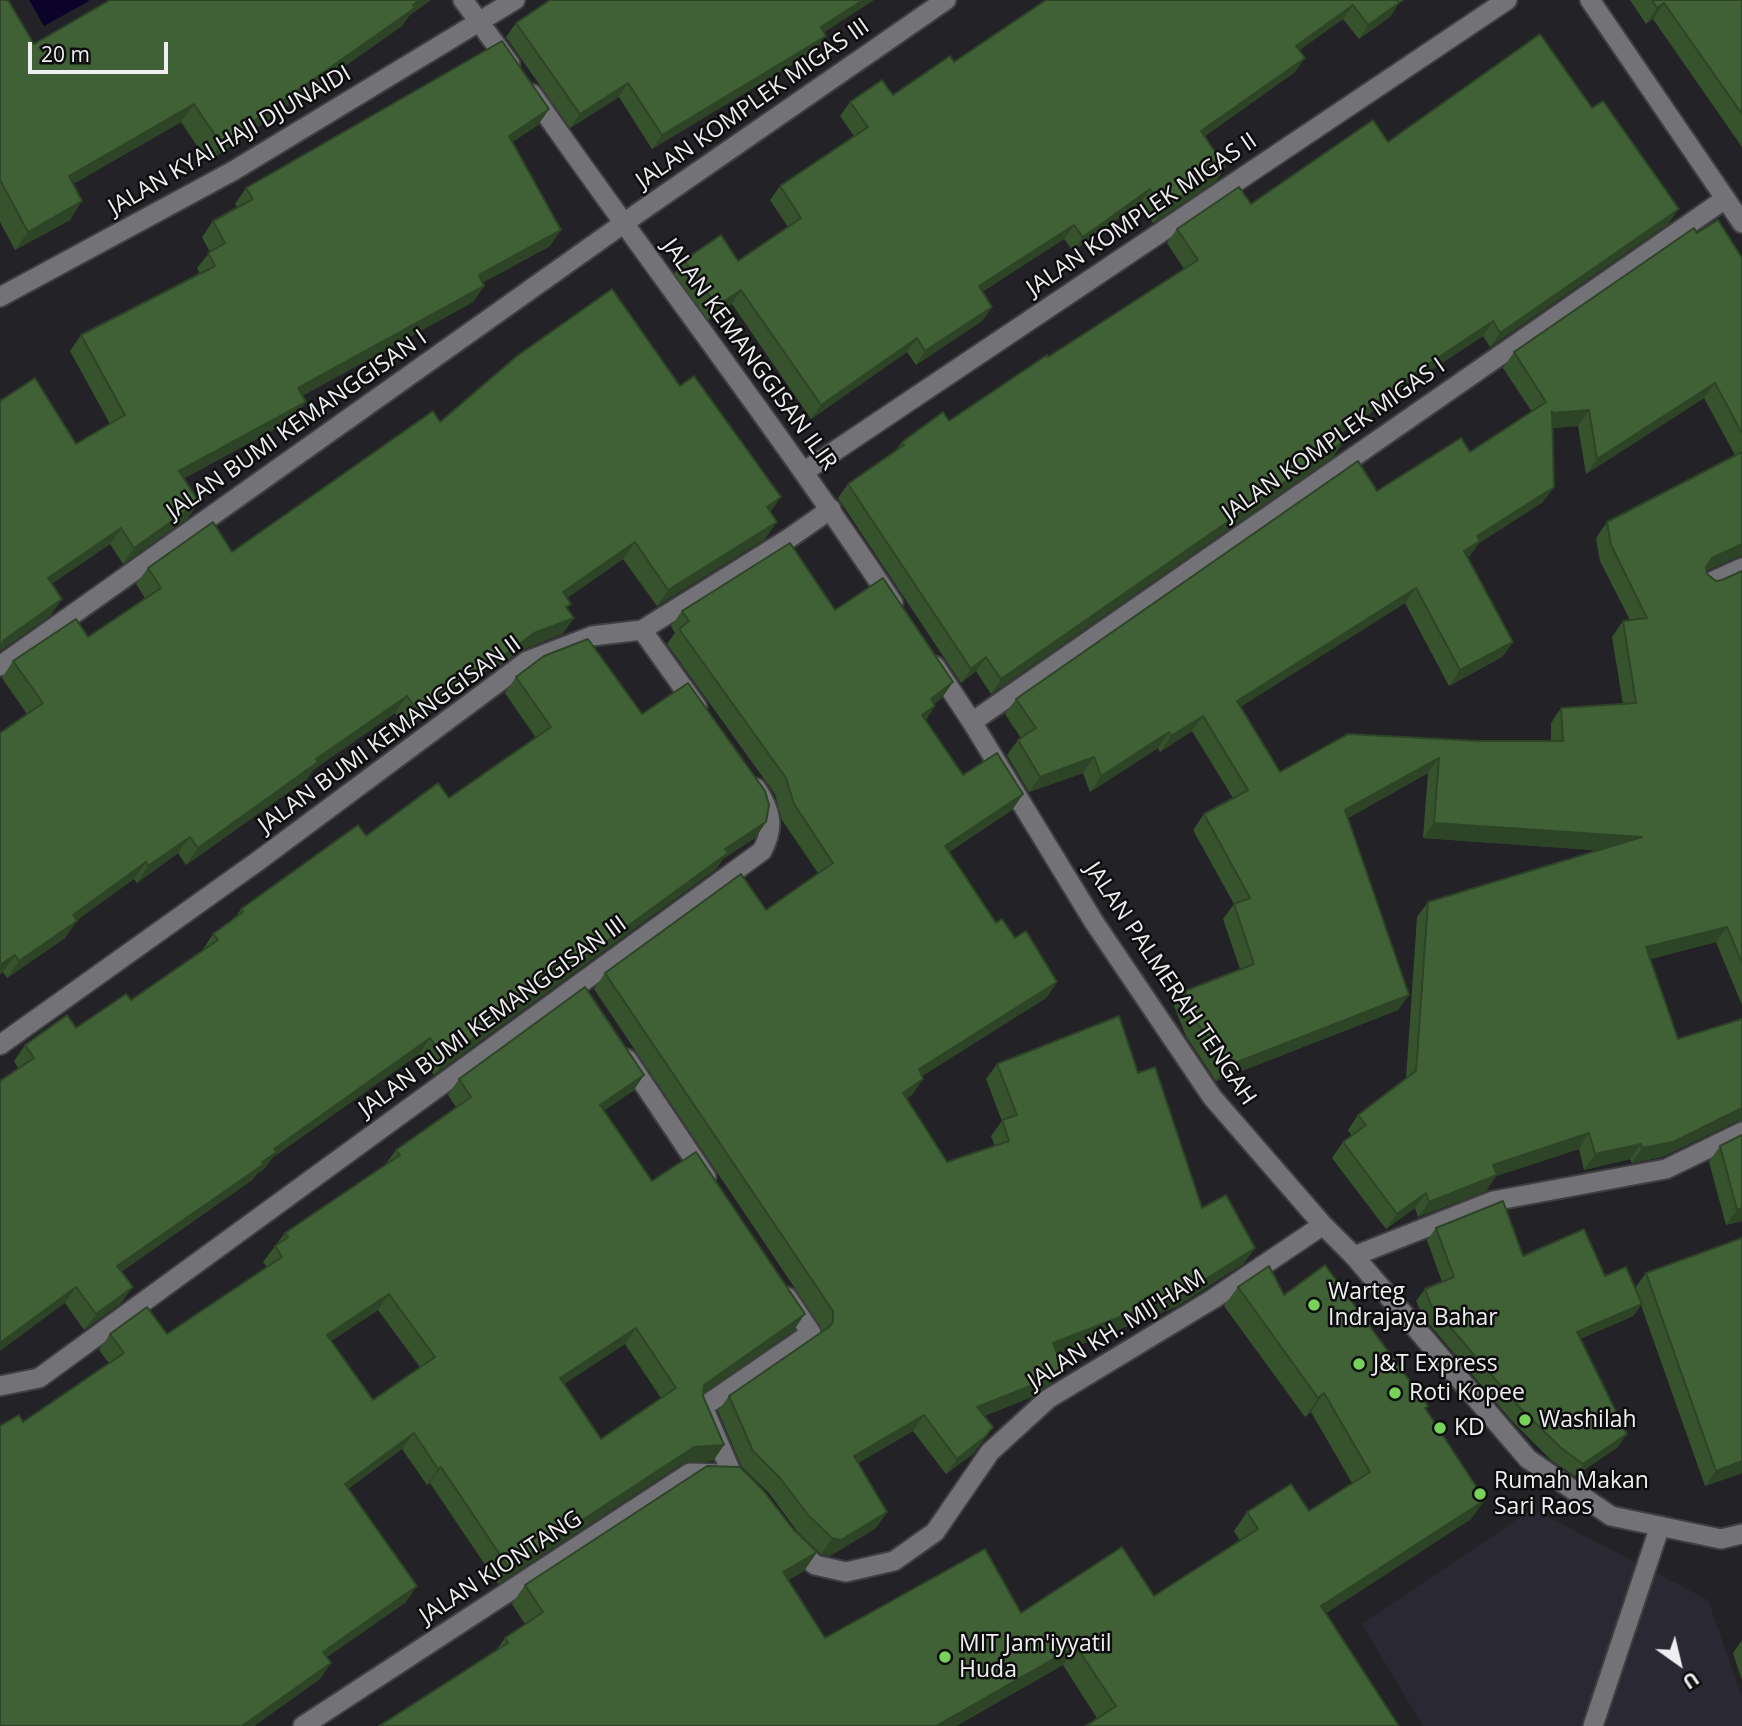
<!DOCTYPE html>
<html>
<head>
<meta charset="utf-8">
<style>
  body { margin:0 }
  #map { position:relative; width:1742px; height:1726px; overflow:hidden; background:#232327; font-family:"Open Sans",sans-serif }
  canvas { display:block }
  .north { position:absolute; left:1644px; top:1628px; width:70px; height:70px; -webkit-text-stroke:5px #0d0d0e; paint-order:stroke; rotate:146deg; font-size:19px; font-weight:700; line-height:28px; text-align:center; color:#efeff2 }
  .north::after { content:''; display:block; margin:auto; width:24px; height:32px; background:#efeff2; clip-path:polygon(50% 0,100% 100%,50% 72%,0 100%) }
  .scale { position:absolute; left:28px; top:42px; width:140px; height:32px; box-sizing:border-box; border:4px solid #efeff2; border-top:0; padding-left:9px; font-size:21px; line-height:24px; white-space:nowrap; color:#efeff2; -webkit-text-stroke:5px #0d0d0e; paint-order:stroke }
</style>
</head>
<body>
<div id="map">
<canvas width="1742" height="1726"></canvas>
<div class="north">U</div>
<div class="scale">20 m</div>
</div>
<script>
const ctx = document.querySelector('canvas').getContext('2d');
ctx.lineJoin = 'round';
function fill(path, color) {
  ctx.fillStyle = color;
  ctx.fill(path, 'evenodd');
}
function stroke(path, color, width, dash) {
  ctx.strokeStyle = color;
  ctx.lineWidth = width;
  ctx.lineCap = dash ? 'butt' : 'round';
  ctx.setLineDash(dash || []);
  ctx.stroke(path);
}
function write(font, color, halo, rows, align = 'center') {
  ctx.font = font + ' "Open Sans",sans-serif';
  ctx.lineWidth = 5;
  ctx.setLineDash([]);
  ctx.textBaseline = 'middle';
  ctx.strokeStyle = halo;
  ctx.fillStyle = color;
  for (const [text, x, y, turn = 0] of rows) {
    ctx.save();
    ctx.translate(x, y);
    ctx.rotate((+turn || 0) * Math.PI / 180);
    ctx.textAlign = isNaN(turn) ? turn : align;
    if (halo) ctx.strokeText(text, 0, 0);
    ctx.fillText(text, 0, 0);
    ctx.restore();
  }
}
fill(new Path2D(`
  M1533,1509L1708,1600L1742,1697V1726H1423L1362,1624Z`), '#2a2933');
fill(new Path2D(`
  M29,0H88L89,1L44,26Z`), '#0c032a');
const service = new Path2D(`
  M1593,1726L1660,1526`);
const minor = new Path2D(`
  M1590,0L1742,223
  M0,297L233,171L515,0
  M805,471L1507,0
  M1707,584L1742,568
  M642,630L697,707
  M0,666L641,211L946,0
  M972,722L1725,199
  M0,1045L258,861L527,661L592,636L642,630L788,539L831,509
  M627,1059L706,1177
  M1354,1256L1493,1201L1666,1169L1742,1132
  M0,1386L39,1378L762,851C775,827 771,810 756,788
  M732,1474L703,1407L811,1333L787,1297`);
const tertiary = new Path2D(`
  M463,0L510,64
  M532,94C651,265 778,429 893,603
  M935,666L972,722L1094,922L1212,1097L1323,1225L1354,1256L1528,1459L1611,1516L1721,1539L1742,1534
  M793,1543L815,1565L846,1572L894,1561L935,1532L990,1452L1048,1399L1213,1299L1323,1225
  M303,1726L690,1473L721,1474`);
stroke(service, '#3f3f42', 23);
stroke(minor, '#3f3f42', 23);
stroke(tertiary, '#3f3f42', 23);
stroke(service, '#737377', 19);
stroke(minor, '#737377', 19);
stroke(tertiary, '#737377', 19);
fill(new Path2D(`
  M0,0L34,44L409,16L402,26L208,162L181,122L73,184L70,220L15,250L0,222Z
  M1046,0H1404L1399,3L1390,17L1359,39L1343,19L1299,50L1295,72L1205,136L1225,167L1216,181L1153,223L1140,203L1073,251L1064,239L982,292L992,307L982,321L916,365L907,352L811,419L732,304L708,320L674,274L684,260L738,261L788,227L770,200L780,186L854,136L840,116L850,102L893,95L954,62Z
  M1630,0H1742V147L1653,19L1646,24Z
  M516,23L824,33L816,50L652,149L619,97L570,128L506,37Z
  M549,109L538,125L512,142L550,246L482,283L484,286L473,302L302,396L295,418L183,479L188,518L123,564L110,544L51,584V615L0,651V401L76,444L110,424L70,351L81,335L200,274L197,268L210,252L202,237L213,221L238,208L235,204L246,188Z
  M1388,142L1669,223L1490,347L1483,336L1398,392L1394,397L1340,434L1334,456L991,694L976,671L961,683L838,498L848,484L896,450L902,442L949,421L1184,269L1167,243L1177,229L1251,204Z
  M1697,233L1742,258V556L1737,557L1706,571L1707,574L1716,581L1722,580L1742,571V1005L1716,942L1650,959L1678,1039L1742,1019V1121H1737L1662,1157L1632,1163L1630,1159L1584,1170L1579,1149L1496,1176L1486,1191L1418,1217L1415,1208L1386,1229L1332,1158L1343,1142L1352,1136L1348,1130L1358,1115L1406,1079L1417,917L1428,902L1598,850L1423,838L1428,773L1348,818L1409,995L1398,1010L1216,1081L1186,1036L1174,1006L1185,991L1240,969L1223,919L1234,904L1193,830L1204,814L1233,798L1192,731L1160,752L1158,748L1090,792L1083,773L1029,792L1007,755L1018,740L1021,738L1005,714L1016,699L1377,491L1470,452L1532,412L1503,368L1514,352ZM1704,398L1735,455L1607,522L1596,538L1600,561L1630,620L1623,621L1612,637L1623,704L1561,708L1551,723V741H1479L1280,772L1240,707L1405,603L1449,686L1502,657L1513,642L1468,557L1479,543L1543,502L1554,487L1552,428L1578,426L1586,474Z
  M680,386L770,512L765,539L657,606L623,559L567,598L571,604L567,608L574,618L562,634L522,650L491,672L489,669L406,729L395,713L313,770L307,779L186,865L178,853L137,883L134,879L76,920L65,938L7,978L3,972L0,974V733L27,714L2,678L13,661L88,637L145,598L136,584L148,568L232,552L440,422Z
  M835,610L942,698L934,704L935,706L926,720L963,775L1023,794L1012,810L949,852L996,923L1015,938L1057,982L1046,998L922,1076L912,1095L906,1099L947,1162L995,1146L991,1136L1002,1121L986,1079L997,1064L1138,1073L1202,1208L1255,1248L1243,1264L1176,1307L1057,1354L1062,1367L1051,1383L1032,1397L984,1416L974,1453L946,1474L913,1431L858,1463L887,1512L876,1528L830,1556L821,1554L797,1531L769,1493L742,1467L718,1411L729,1396L822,1332L821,1327L594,989L605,973L766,910L818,873L782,820L775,794L667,644L675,633L671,626L682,611Z
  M516,677L642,714L766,822L755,838L723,859L716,869L434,1075L419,1054L272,1158L265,1168L257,1174L252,1180L121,1272V1303L84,1330L65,1303L18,1068L14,1061L25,1045L76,1028L131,1000L202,951L213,934L235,918L241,909L366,836L449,798L536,738L505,693Z
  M644,1075L633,1091L604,1110L652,1181L794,1330L703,1393V1396L724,1445L713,1461L683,1463L498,1584L430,1483L427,1485L402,1449L348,1489L406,1602L327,1657L320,1679L254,1726H0L109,1363L99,1350L110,1334H167L267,1267L263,1262L285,1233L385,1165L396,1150L456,1107L448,1095L459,1079ZM378,1310L420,1367L373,1400L331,1341ZM625,1344L661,1398L601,1439L564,1384Z
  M1720,1146L1742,1221L1726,1225L1709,1162Z
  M1436,1228L1523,1256L1605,1276L1635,1288L1646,1273L1742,1473L1705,1486L1641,1305L1633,1316L1580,1339L1618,1447L1575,1476L1552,1461L1511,1420L1423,1317L1416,1301L1425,1289L1442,1282L1427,1240Z
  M1238,1287L1284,1295L1428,1406L1426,1409L1471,1519L1326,1613L1097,1718L1063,1665L956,1726H379L495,1652L505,1638L525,1624L512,1604L525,1585L793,1529L817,1552L804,1571L788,1580L825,1638L1154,1596L1240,1541L1234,1531L1247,1512L1309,1511L1352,1483L1311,1412L1305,1417L1224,1306Z
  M1742,1640V1680L1733,1653Z`), '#37532e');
fill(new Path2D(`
  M419,0H431L409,16L402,26L208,162L221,144Z
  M863,0H874L811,41L821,27Z
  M1399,3L1390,17L1359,39L1368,25Z
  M1664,3L1653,19L1646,24L1657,8Z
  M1353,5L1343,19L1286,60L1296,46Z
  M826,36L816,50L652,149L662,135Z
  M1305,58L1295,72L1192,145L1201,131Z
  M628,83L619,97L570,128L580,114Z
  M194,104L181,122L56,194L69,176Z
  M549,109L538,125L498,152L509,136Z
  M1225,167L1216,181L1153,223L1163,209Z
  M1150,189L1140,203L1073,251L1083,237Z
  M82,201L70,220L15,250L28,232Z
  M1679,209L1669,223L1490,347L1500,333Z
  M1074,225L1064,239L969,300L979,286Z
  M561,230L550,246L467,291L479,275Z
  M484,286L473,302L287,404L298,388Z
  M741,290L732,304L708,320L717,306Z
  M992,307L982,321L916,365L925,351Z
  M1493,321L1483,336L1398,392L1394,397L1326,443L1336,429L1403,381Z
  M917,338L907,352L811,419L821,405Z
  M1715,383L1704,398L1586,474L1597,459Z
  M306,402L295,418L168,487L179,471Z
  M1589,410L1578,426L1543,429L1553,413Z
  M1344,441L1334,456L991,694L1001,679Z
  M1554,487L1543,502L1479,543L1470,556L1454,566L1464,551L1477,536Z
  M781,497L769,514L767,507Z
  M199,502L188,518L123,564L134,548Z
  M777,522L765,539L657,606L668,590Z
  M121,528L110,544L37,594L48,578Z
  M635,542L623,559L551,609L563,592Z
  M1742,544V556L1737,557L1701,573L1712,558Z
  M1416,588L1405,603L1226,716L1237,701Z
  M62,599L51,615L0,651V646L4,640Z
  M574,618L562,634L522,650L491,672L503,656L534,633Z
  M1513,642L1502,657L1449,686L1460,670Z
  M501,653L489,669L406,729L418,712Z
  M986,657L976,671L961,683L971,669Z
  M953,682L942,698L920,715L931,699Z
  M407,696L395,713L313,770L307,779L186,865L198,848L316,759Z
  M935,706L924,722L922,715Z
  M1203,716L1192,731L1160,752L1171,736Z
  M1169,732L1158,748L1090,792L1101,776Z
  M1094,757L1083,773L1029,792L1040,777Z
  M1439,758L1428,773L1334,825L1345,810Z
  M1023,794L1012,810L934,861L945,846Z
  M766,822L755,838L723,859L716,869L434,1075L445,1059L725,849Z
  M1434,823L1642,837L1631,853L1423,838Z
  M190,837L178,853L137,883L148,866Z
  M146,862L134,879L61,932L73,915Z
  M77,921L65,938L7,978L19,961Z
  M1727,927L1716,942L1635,963L1646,947Z
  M15,955L3,972L0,974V965Z
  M1057,982L1046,998L907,1085L919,1069Z
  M1409,995L1398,1010L1216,1081L1227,1066Z
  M430,1038L419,1054L272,1158L265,1168L257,1174L252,1180L106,1282L117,1266L262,1162L274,1149Z
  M644,1075L633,1091L589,1121L600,1105Z
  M923,1079L912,1095L891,1108L903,1093Z
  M1742,1108V1121H1737L1662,1157L1632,1163L1642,1148Z
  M1589,1133L1579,1149L1496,1176L1486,1191L1418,1217L1429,1202L1493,1165Z
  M1641,1144L1630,1159L1584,1170L1595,1154Z
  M1426,1193L1415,1208L1386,1229L1397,1214Z
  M1742,1208V1221L1726,1225L1737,1210Z
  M1255,1248L1243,1264L1176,1307L1042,1359L1053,1343Z
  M76,1287L65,1303L0,1351V1343Z
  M133,1287L121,1303L84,1330L96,1314Z
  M389,1294L378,1310L316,1351L327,1335Z
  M1642,1304L1633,1316L1568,1344L1577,1332Z
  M805,1314L794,1330L693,1401L704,1385Z
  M636,1328L625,1344L549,1394L560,1378Z
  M1062,1367L1051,1383L1032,1397L966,1422L977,1407Z
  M1324,1393L1311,1412L1305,1417L1318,1398Z
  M924,1415L913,1431L843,1472L854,1456Z
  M993,1427L974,1453L946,1474L957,1459Z
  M414,1433L402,1449L333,1500L345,1484Z
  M1627,1434L1618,1447L1575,1476L1583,1464Z
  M724,1445L713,1461L683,1463L498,1584L509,1568L694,1447Z
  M1742,1461V1473L1705,1486L1716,1471Z
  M441,1467L430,1483L427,1485L438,1469Z
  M1485,1500L1471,1519L1308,1625L1321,1606Z
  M887,1512L876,1528L830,1556L821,1554L832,1538Z
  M817,1552L804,1571L770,1591L783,1572Z
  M417,1586L406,1602L312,1667L323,1652Z
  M1076,1646L1063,1665L956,1726H936Z
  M331,1663L320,1679L254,1726H242Z`), '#2d4426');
const building = new Path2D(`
  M0,0H8L34,44L110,0H419L413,5L415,8L221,144L194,104L69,176L82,201L28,232L0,180Z
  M550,0H863L821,27L826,36L662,135L628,83L580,114L516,23Z
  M1046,0H1397L1399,3L1368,25L1353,5L1296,46L1305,58L1201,131L1225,167L1163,209L1150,189L1083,237L1074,225L979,286L992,307L925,351L917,338L821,405L741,290L717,306L684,260L721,235L738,261L801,218L780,186L868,127L850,102L882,80L893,95L950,56L954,62Z
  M1652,0H1742V114L1664,3L1657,8Z
  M1540,34L1592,108L1603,101L1679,209L1500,333L1493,321L1403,381L1404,383L1336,429L1344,441L1001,679L986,657L971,669L848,484L904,445L902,442L943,412L949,421L1047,355L1048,357L1198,260L1177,229L1239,187L1251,204L1373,120L1388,142Z
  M502,41L549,109L509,136L561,230L479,275L484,286L298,388L306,402L179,471L199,502L134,548L121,528L48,578L62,599L4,640L0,648V401L35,378L76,444L125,415L81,335L215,266L208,253L225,243L213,221L253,199L246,188Z
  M1718,220L1742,258V433L1715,383L1597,459L1589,410L1553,413L1552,411L1554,487L1477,536L1480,541L1464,551L1513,642L1460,670L1416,588L1237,701L1280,772L1348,734L1479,741H1563L1561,708L1636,703L1623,621L1647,618L1611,545L1607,522L1742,452V544L1712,558L1706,567L1707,574L1716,581L1722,580L1742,571V963L1727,927L1646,947L1678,1039L1742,1019V1108L1673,1142L1642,1148L1641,1144L1595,1154L1589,1133L1493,1165L1497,1175L1429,1202L1426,1193L1397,1214L1343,1142L1366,1125L1358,1115L1416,1071L1428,902L1642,837L1434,823L1439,758L1345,810L1409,995L1227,1066L1196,1021L1185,991L1254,964L1234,904L1250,898L1204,814L1248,790L1203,716L1171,736L1169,732L1101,776L1094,757L1040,777L1018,740L1036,728L1016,699L1358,461L1377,491L1461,438L1470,452L1546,402L1514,352L1694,228L1697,233Z
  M612,289L680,386L694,376L781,497L767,507L777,522L668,590L635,542L563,592L571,604L566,607L574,618L534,633L503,656L501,653L418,712L407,696L316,759L318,762L198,848L190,837L148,866L146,862L73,915L77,921L19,961L15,955L0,965V733L43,703L13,661L76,619L88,637L161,588L148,568L213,522L232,552L433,411L440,422L517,356Z
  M790,543L835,610L883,578L953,682L931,699L935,706L922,715L963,775L997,753L1023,794L945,846L996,923L1002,919L1015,938L1026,931L1057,982L919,1069L923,1079L903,1093L947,1162L1009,1141L1002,1120L1017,1115L997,1064L1119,1016L1138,1073L1155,1067L1202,1208L1226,1195L1255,1248L1187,1291L1053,1343L1062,1367L1043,1381L977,1407L993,1427L985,1437L957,1459L924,1415L854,1456L887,1512L841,1540L832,1538L808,1515L780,1478L753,1451L729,1396L829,1327L833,1322V1311L605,973L741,874L766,910L833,863L794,804L786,778L679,629L689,621L682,611Z
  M588,639L642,714L688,683L765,791L769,805L766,822L725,849L728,853L445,1059L430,1038L274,1149L277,1152L262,1162L264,1164L117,1266L133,1287L96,1314L76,1287L0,1343V1081L34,1058L25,1045L67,1015L76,1028L126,994L131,1000L218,940L213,934L243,912L241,909L358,825L366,836L438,783L449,798L551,727L516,677L544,656Z
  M585,987L644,1075L600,1105L652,1181L696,1152L805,1314L704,1385L703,1396L724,1445L694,1447L509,1568L441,1467L438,1469L414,1433L345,1484L417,1586L323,1652L331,1663L242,1726H0V1426L19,1415L23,1422L124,1353L110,1334L147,1307L167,1334L282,1257L275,1246L288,1237L285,1233L400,1155L396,1150L471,1097L459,1079ZM389,1294L435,1357L373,1400L327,1335ZM636,1328L676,1388L601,1439L560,1378Z
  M1742,1135V1208L1737,1210L1720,1146Z
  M1503,1201L1523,1256L1584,1229L1605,1276L1626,1267L1642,1304L1577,1332L1627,1434L1583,1464L1561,1448L1520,1408L1431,1305L1425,1289L1454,1277L1436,1228Z
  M1742,1238V1461L1716,1471L1646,1273Z
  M1325,1265L1428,1406L1425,1408L1485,1500L1321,1606L1399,1726H1086L1116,1706L1076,1646L936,1726H379L508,1643L505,1638L543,1612L525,1585L707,1466L740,1467L763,1490L793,1529L817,1552L783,1572L825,1638L985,1549L1021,1613L1122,1547L1154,1596L1258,1529L1247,1512L1291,1484L1309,1511L1370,1472L1324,1393L1318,1398L1238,1287L1269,1266L1284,1295Z`);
fill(building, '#406136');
stroke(building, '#2d4426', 2);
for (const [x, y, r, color] of [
  [1314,1305,7,"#77d259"],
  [1359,1364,7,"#77d259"],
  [1395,1393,7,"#77d259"],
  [1525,1420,7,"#77d259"],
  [1440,1428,7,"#77d259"],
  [1480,1494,7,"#77d259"],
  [945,1657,7,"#77d259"]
]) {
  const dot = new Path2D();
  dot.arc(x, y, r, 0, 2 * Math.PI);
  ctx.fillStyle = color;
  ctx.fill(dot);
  stroke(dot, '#0d0d0e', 2.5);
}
write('23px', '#efeff2', '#0d0d0e', [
  ["JALAN KOMPLEK MIGAS III",753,104,-35],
  ["JALAN KYAI HAJI DJUNAIDI",230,141,-30],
  ["JALAN KOMPLEK MIGAS II",1142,215,-34],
  ["JALAN KEMANGGISAN ILIR",749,355,54],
  ["JALAN BUMI KEMANGGISAN I",297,425,-35],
  ["JALAN KOMPLEK MIGAS I",1334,440,-35],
  ["JALAN BUMI KEMANGGISAN II",390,735,-36],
  ["JALAN PALMERAH TENGAH",1170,984,56],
  ["JALAN BUMI KEMANGGISAN III",493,1017,-36],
  ["JALAN KH. MIJ'HAM",1117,1330,-32],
  ["JALAN KIONTANG",501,1568,-33]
]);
write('23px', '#efeff2', '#0d0d0e', [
  ["Warteg",1328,1292],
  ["Indrajaya Bahar",1328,1318],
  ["J&T Express",1373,1364],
  ["Roti Kopee",1409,1393],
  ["Washilah",1539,1420],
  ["KD",1454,1428],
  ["Rumah Makan",1494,1481],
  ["Sari Raos",1494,1507],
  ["MIT Jam'iyyatil",959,1644],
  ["Huda",959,1670]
], 'left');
</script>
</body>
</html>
